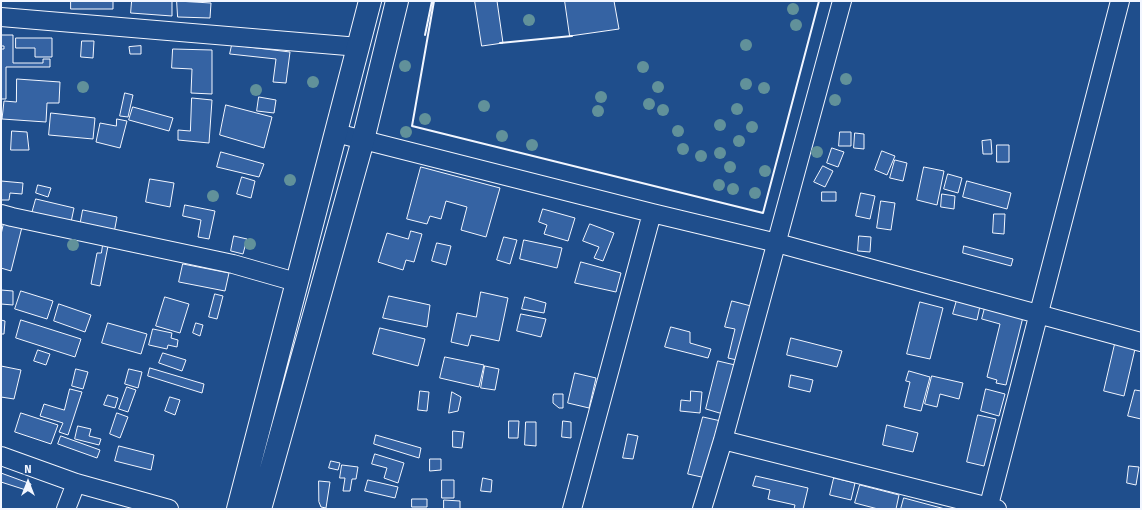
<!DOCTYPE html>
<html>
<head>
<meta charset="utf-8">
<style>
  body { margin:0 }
  #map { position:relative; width:1142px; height:510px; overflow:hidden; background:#1f4e8c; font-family:"Fira Sans",sans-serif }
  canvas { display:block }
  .frame { position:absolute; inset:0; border:2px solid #f2f6ff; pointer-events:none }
  .north { position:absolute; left:8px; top:462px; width:40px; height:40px; -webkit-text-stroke:3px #1f4e8c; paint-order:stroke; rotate:0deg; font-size:11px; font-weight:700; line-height:16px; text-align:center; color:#f2f6ff }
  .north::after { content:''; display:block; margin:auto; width:14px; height:18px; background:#f2f6ff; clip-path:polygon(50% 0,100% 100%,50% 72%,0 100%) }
</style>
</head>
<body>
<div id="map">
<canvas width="1142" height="510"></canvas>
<div class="frame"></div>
<div class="north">N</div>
</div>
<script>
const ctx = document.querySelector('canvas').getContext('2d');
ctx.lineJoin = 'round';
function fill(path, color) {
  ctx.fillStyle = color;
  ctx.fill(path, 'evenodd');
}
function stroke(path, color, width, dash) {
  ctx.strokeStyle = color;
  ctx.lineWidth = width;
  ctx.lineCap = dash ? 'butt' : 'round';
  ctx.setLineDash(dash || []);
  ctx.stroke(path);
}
const building = new Path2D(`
  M71,1H113V9H71Z
  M132,1H172V16L131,13Z
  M177,1L211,3L210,18L178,17Z
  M475,1H497L503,43L482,46Z
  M565,1H614L619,29L570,36Z
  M1,35H13V63H43V59H50V67H6V99H1V49H4V46H1Z
  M16,38H52V57H35V48H16Z
  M82,41H94L93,58L81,57Z
  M232,45L290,52L286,83L273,82L276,59L230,54Z
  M141,46V54H130L129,47Z
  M173,49L212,50V94L191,93L192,69L172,68Z
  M17,79L60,82L59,103H47L46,122L2,119L4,101L16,102Z
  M125,93L133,95L128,117L120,116Z
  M259,97L276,100L274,113L257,111Z
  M192,98L212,100L209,143L178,140V130L190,131Z
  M226,105L272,117L264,148L220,135Z
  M133,107L173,118L169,131L129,120Z
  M51,113L95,118L93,139L49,135Z
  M117,119L127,121L120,148L96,142L100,123L116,126Z
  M12,131L27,132L29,150H11Z
  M840,132H851V146H839Z
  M855,133L864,134V149L854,148Z
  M991,140L992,154H983L982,141Z
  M997,145H1009V162H997Z
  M832,148L844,152L838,167L827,163Z
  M882,151L895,156L887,175L875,170Z
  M221,152L264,164L259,177L217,167Z
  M895,160L907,163L903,181L890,178Z
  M823,166L833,171L825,187L814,182Z
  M421,167L500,188L486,237L461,230L467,207L446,201L441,219L430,216L427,224L407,219Z
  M924,167L944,171L937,205L917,200Z
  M948,174L962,178L958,193L944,189Z
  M242,177L255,181L251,198L237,194Z
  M150,179L174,183L170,207L146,202Z
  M1,181L23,183L22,194L10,193L9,200H1Z
  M967,181L1011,193L1007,209L963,197Z
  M38,185L51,188L48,197L36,193Z
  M822,192H836V201H822Z
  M861,193L875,196L870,219L856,216Z
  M942,194L955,196L954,209L941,207Z
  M36,199L74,208L70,227L31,217Z
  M881,201L895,203L891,230L877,228Z
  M185,205L215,211L209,239L198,237L201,220L183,216Z
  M543,209L575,218L568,241L544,234L547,225L539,222Z
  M83,210L117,217L114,233L80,226Z
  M994,214H1005L1004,234L993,233Z
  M5,218L23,223L11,271L1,268V235Z
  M590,224L614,233L603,261L594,258L599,247L583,241Z
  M411,231L422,234L414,262L406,260L403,270L378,262L387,233L408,239Z
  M234,236L247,239L243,254L231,251Z
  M859,236L871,237L870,252L858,251Z
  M504,237L517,240L510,264L497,260Z
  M524,240L562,248L557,268L520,259Z
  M437,243L451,246L446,265L432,261Z
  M103,245L108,246L100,286L91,284L97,253H101Z
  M964,246L1013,259L1011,266L963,253Z
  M581,262L621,273L616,292L575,283Z
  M183,264L229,273L225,291L179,282Z
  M1,290L13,291V305L1,304Z
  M21,291L53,301L47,319L15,309Z
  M481,292L508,298L499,341L471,335L468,346L451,342L457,313L476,317Z
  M215,294L223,296L217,319L209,317Z
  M389,296L430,305L427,327L383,318Z
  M165,297L189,304L180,333L156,326Z
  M525,297L546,303L544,313L522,309Z
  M957,300L980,306L977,320L953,314Z
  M732,301L751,306L737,360L728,358L735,329L725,327Z
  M920,302L943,308L930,359L907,354Z
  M59,304L91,315L85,332L54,321Z
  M986,304L1024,313L1006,385L996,383L997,380L987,377L1000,324L982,319Z
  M521,314L546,319L541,337L517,331Z
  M1,320L5,321L4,334H1Z
  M21,320L81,339L75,357L16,338Z
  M108,323L147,334L141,354L102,343Z
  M196,323L203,325L200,336L193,333Z
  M671,327L690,332V343L711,349L708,358L665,347Z
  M380,328L425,339L418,366L373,354Z
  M153,329L172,333L171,338L178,340L177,347L168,345L167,349L149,345Z
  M791,338L842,351L837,367L787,355Z
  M1115,344L1135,349L1124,396L1104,391Z
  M38,350L50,354L46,365L34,361Z
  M163,353L186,360L182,371L159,363Z
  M445,357L484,365L479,387L440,378Z
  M718,361L735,365L723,414L706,409Z
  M1,366L21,370L14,399L1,397Z
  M485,366L499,369L495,390L481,388Z
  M150,368L204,384L202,393L148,376Z
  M76,369L88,372L83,389L72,386Z
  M129,369L142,372L138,388L125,384Z
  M909,371L930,377L921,411L904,407L910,382L906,381Z
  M575,373L596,378L589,408L568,403Z
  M791,375L813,380L810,392L789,387Z
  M932,376L963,383L959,399L940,394L937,407L925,404Z
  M127,387L136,390L128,412L119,409Z
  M70,389L82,392L68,435L59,432L63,423L40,416L44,404L64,410Z
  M986,389L1005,394L999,416L981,411Z
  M1135,390L1141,391V419L1128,416Z
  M420,391L429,392L427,411L418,410Z
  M691,391L702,392L700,413L680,411L681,400L690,401Z
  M452,392L461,397L458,411L449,413Z
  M554,394H563V408H559L553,403V397Z
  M108,395L118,398L115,408L104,405Z
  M170,397L180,400L175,415L165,411Z
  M21,413L58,425L51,444L15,432Z
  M117,413L128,417L120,438L110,434Z
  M978,415L996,419L984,466L967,462Z
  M703,417L721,421L706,478L688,474Z
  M509,421H519L518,438H509Z
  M563,421L571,422V438L562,437Z
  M526,422H536V446L525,445Z
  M887,425L918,433L913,452L883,445Z
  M78,426L91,429L89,436L101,439L99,445L75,439Z
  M453,431L464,432L462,448L453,447Z
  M628,434L638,436L633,459L623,458Z
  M376,435L421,448L419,458L374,444Z
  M61,436L100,450L97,458L58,444Z
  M119,446L154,455L151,470L115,461Z
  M375,454L404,463L398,483L384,478L387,468L372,464Z
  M430,459H441V470L430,471Z
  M331,461L340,463L338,470L329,468Z
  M342,465L358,467L356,479H352L350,491H343L345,478H340Z
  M1129,466L1139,467L1136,485L1127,483Z
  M1,473L31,484L29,491L1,482Z
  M756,476L808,488L803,509H794L795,505L768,499L770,490L753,486Z
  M483,478L492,480L491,492L481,491Z
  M834,478L855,483L851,500L830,495Z
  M368,480L398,487L395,498L365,491Z
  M442,480H454V498H442Z
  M319,481L330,482L326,508L321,507L319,502Z
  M860,485L899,495L896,509H878L855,503Z
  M904,498L945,509H901Z
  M412,499H427V507H412Z
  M444,500L460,501V509H444Z`);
fill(building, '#3563a3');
stroke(building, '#f2f6ff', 1);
const minor = new Path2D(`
  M1,17L359,47
  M336,133L652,213L777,243L1141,342
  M1,214L12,217L233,264L296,282
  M723,440L997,509
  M1,456L76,483L169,509
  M66,509L76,483
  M572,509L652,213
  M702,509L723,440L842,1
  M988,509L1120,1`);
const tertiary = new Path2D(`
  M238,509L370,1
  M260,509L363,140L397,1`);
stroke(minor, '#f2f6ff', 20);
stroke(tertiary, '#f2f6ff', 24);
stroke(minor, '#1f4e8c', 18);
stroke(tertiary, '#1f4e8c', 22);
stroke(new Path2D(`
  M434,1L412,126L763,213L819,1
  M425,35L432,1
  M500,43L572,36`), '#f2f6ff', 2);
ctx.fillStyle = '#61919a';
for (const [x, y] of [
  [793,9],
  [529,20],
  [796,25],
  [746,45],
  [405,66],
  [643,67],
  [846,79],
  [313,82],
  [746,84],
  [83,87],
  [658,87],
  [764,88],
  [256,90],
  [601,97],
  [835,100],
  [649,104],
  [484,106],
  [737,109],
  [663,110],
  [598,111],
  [425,119],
  [720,125],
  [752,127],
  [678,131],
  [406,132],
  [502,136],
  [739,141],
  [532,145],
  [683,149],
  [817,152],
  [720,153],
  [701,156],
  [730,167],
  [765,171],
  [290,180],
  [719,185],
  [733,189],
  [755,193],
  [213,196],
  [250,244],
  [73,245]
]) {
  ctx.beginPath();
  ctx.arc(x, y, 6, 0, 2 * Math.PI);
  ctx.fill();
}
</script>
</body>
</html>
